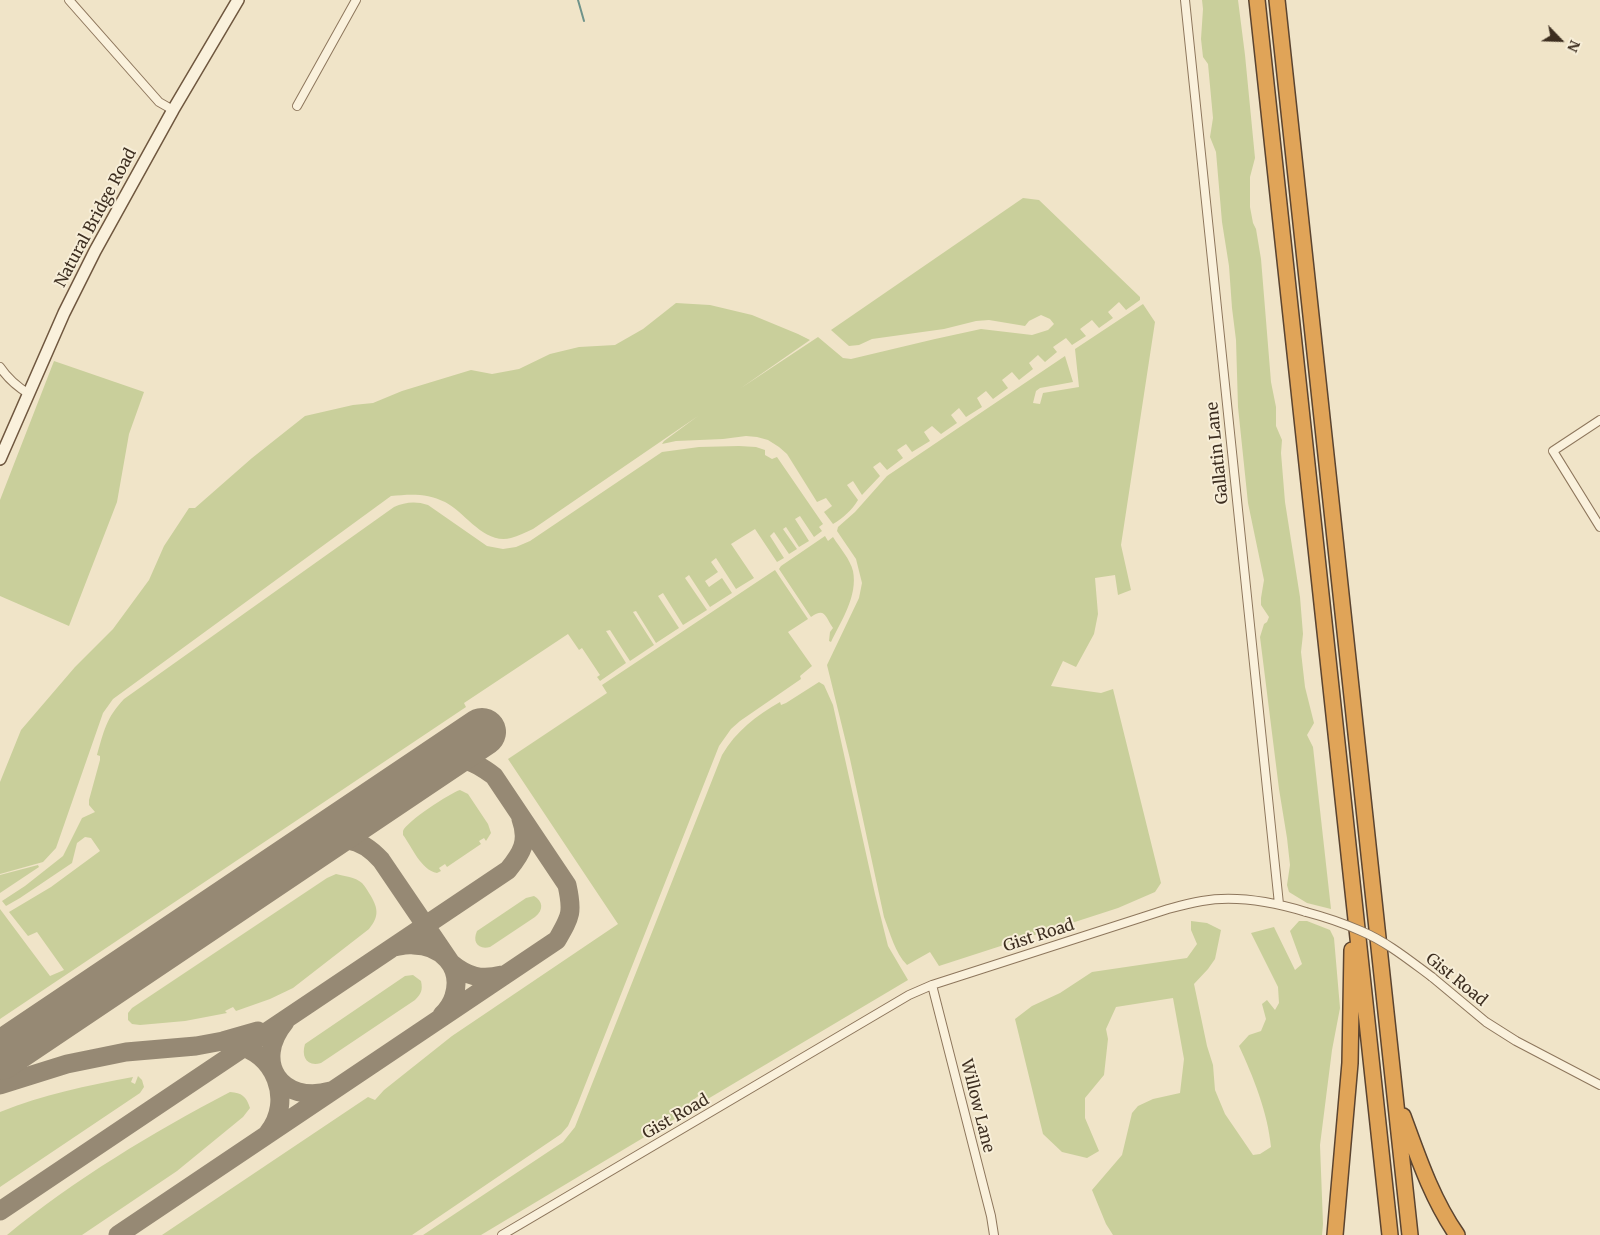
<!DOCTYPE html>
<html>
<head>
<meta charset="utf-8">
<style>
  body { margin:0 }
  #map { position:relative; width:1600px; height:1235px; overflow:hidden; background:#f0e4c8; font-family:Merriweather,serif }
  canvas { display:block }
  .north { position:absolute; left:1535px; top:15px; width:50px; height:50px; -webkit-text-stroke:4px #f7eed8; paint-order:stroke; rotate:114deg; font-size:14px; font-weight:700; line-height:20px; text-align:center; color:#3d2e20 }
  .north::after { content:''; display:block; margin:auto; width:18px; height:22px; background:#3d2e20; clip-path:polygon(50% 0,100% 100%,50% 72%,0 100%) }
</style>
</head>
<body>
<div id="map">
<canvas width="1600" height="1235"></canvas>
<div class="north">N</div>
</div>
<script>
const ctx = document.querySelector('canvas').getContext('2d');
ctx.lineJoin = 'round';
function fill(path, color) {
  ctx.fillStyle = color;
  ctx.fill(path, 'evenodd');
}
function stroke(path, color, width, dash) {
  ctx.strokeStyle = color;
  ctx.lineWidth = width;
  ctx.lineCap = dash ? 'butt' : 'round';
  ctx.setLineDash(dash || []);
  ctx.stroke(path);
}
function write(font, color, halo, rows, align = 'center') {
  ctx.font = font + ' Merriweather,serif';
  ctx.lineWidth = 4;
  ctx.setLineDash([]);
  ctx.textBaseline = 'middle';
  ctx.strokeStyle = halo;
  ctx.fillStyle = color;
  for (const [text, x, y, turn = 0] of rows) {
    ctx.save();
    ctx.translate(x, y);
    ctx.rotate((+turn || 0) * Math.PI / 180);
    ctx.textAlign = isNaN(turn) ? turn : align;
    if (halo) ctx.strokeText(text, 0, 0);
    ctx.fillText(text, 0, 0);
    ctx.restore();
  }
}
fill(new Path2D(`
  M1202,0H1238L1245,55L1255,158L1250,177V207L1253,223L1256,229L1261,259L1271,382L1276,407V426L1282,440L1281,453L1285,502L1300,597L1303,634L1301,652L1305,687L1314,723L1307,735L1313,747L1331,909L1307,903L1289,892L1287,885L1290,865L1287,838L1279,789L1260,637L1264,624L1267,622L1269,617L1261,605V598L1264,580L1248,503L1238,407L1236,340L1232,308L1229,266L1222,222L1216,152L1210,137L1213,118L1208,64L1203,57L1201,39L1203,9Z
  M1023,198L1039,200L1140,297V300L1126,310L1119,302L1108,312L1113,318L1099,328L1092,320L1080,329L1086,336L1072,345L1066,338L1053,347L1057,352L1045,362L1038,355L1029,363L1033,369L1019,380L1012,372L1002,380L1008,388L993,399L986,391L977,398L982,407L966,417L959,408L951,415L957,423L941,434L932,426L924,432L930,441L912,452L906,444L897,450L903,458L887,470L880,462L873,467L880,476L862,495L853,481L847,485L858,500C852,510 843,518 833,524L824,512L832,506L826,498L817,502L787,454L779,447L768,440L757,437L746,436L723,439L676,441L662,444L664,441L698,416L533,529C526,532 518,536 511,538C484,545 465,512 445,502C427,493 410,494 391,496L113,699L103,713L56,848L43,862L0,874V782L21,730L75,667L113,629L149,580L164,546L189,508H195L252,458L305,416L353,405L373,403L402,391L471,370L492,374L519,369L550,354L579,347L615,345L643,329L676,303L710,305L752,315L798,334L810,340L741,388L818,337L843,358L851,359L935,339L981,329L1032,335L1048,330L1054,324L1050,319L1041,315L1029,321L1025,326L989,320L976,321L944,329L872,339L859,345L849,346L831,330Z
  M1143,304L1155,322L1121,545L1131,590L1118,595L1115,575L1095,578L1098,614L1094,634L1076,667L1063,661L1051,686L1101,693L1113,689L1161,883L1155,892L1118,908L939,966L930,952L907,965C895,953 890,933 884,917L850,759L827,665L859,598L862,583L856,559L837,531L838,527L855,512L887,476L1065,356L1073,382L1040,388L1036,391L1033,403L1040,404L1043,393L1079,387L1075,349Z
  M54,361L144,392L129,434L117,502L69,626L0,596V500Z
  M739,446L756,447L765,450V455L772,459L777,457L823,524L819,527L822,531L814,537L800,516L795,519L809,541L799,547L786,527L783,529L797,549L789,554L774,532L770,536L784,558L777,562L755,529L731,544L754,578L736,589L716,558L711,562L718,572L705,581L709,587L722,578L732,593L710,607L689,575L685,578L707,610L683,625L663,593L658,596L679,628L656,643L636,611L633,612L654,645L630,661L610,630L606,631L626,663L600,681L597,677L600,675L582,648L579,650L568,634L464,703L466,707L0,1019V909L50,976L64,970L37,932L28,936L9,912L51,887L100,851L91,838L85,837L77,843L72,863L20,898L6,906L2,901L25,886L63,856L82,818L95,812L89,805V800L100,760V756L97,755C104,731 106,718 124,699L394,507C405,502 416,501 428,505L487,546L503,549L516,547L530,541L662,452L699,447Z
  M825,536L828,541L833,537C840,548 850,559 853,571C858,596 841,621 831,642L829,641L830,632L833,628C825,616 825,607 811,617L779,569L781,566Z
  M775,570L808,619L788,632L812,666L800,676L801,679L740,721L731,729L719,746L578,1103L568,1126L561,1134L412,1235H162L368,1097L375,1100L384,1090L452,1036L618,924L508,759L607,693L602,685Z
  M819,682L824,685L833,705L875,894L888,946L908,980L706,1100L701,1094L693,1100L698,1105L481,1235H423L563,1142L575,1127L722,755C736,731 756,716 780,702L781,705L786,703Z
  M460,790L468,794L488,824L491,833L486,841L484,838L479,841L481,844L447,867L445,864L439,868L441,871L437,873C421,870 412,847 403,835V831C406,822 450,793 460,790Z
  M38,865L39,867L0,893V875Z
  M336,874C344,876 355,877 362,883C365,886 367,890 369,893C378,907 380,916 369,929L293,988L270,999L236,1011L233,1007L225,1011L227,1013L185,1021L140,1025L132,1024L128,1020V1013L132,1008L327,878Z
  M534,896C543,901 544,910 535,917L490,947C478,950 472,942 477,931L526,898Z
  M1191,921L1207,923L1221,930L1215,959L1208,969L1194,984L1207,1046L1213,1065L1215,1090L1225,1114L1253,1155L1260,1154L1271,1147C1268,1113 1253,1076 1239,1046L1249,1035L1261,1031L1266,1019L1262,1004L1267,1000L1275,1010L1279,1003L1278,987L1251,933L1274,927L1295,970L1302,964L1290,931L1299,921H1307L1330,930L1334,938L1340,1008L1332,1050L1320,1145L1323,1224L1322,1235H1113L1106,1224L1092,1190L1122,1155L1132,1113L1138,1106L1153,1099L1180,1093L1184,1059L1173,998L1116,1007L1106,1029L1108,1039L1104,1075L1085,1098V1118L1099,1151L1087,1158L1062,1152L1043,1134L1015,1019L1032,1006L1060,993L1092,972L1187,958L1197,944L1191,930Z
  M413,975L421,981C423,990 421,994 415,1000L321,1063C307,1067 301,1057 305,1044L405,976Z
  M138,1076L142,1080L144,1087L140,1093L0,1187V1112C44,1094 86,1086 133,1077L131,1082L135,1084Z
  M230,1092C242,1093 246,1096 250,1108L243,1117L177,1171L82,1235H7C75,1179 152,1133 230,1092Z`), '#c9cf9b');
stroke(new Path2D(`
  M578,0L584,21`), '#6f938a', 2);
stroke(new Path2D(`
  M311,848C340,836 358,835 381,860L451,963C468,977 481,980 502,975
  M394,947C400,946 407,944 413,945C441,945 463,967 454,996C452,1003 447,1010 442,1015
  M285,1022C252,1062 281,1105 331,1091
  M234,1045C275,1051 294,1101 268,1133
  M0,1085L67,1064L126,1052L196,1046L223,1041L258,1031
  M0,1211L508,870C522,853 529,841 521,819
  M118,1235L557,940C571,916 573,912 567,885L494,776C470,758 463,757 435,764`), '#968974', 19);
stroke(new Path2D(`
  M0,1056L482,732`), '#968974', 48);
const minor = new Path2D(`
  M69,0L159,102L173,110
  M1185,0L1279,904
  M297,106L356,0
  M0,367C8,379 16,386 29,394
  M1600,420L1553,451L1600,527
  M1432,977L1486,1022L1516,1041L1600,1085
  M932,985L991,1216L994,1235
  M502,1235L909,995L932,985L1168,909C1179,906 1190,903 1202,901C1237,895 1273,902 1306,912`);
const secondary = new Path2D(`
  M0,459L64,313L95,251L173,110L238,0`);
const motorway = new Path2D(`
  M1257,0L1390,1235
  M1277,0L1410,1235
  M1403,1116C1418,1157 1432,1199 1457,1235
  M1335,1235L1350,1063L1352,950`);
stroke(minor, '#8d765c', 10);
stroke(secondary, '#6f573f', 14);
stroke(motorway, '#5b4430', 18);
stroke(minor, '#faf1dc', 8);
stroke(secondary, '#faf1dc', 11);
stroke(motorway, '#e0a458', 15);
const minorBridge = new Path2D(`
  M1306,912C1325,917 1343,923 1361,931C1387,942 1409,960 1432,977`);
stroke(minorBridge, '#8d765c', 10, []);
stroke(minorBridge, '#faf1dc', 8);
write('16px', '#3d2e20', '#f7eed8', [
  ["Natural Bridge Road",96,218,-62],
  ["Gallatin Lane",1218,453,-96],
  ["Gist Road",1039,936,-18],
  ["Gist Road",1456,980,39],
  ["Willow Lane",977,1106,76],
  ["Gist Road",676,1117,-30]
]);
</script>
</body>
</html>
